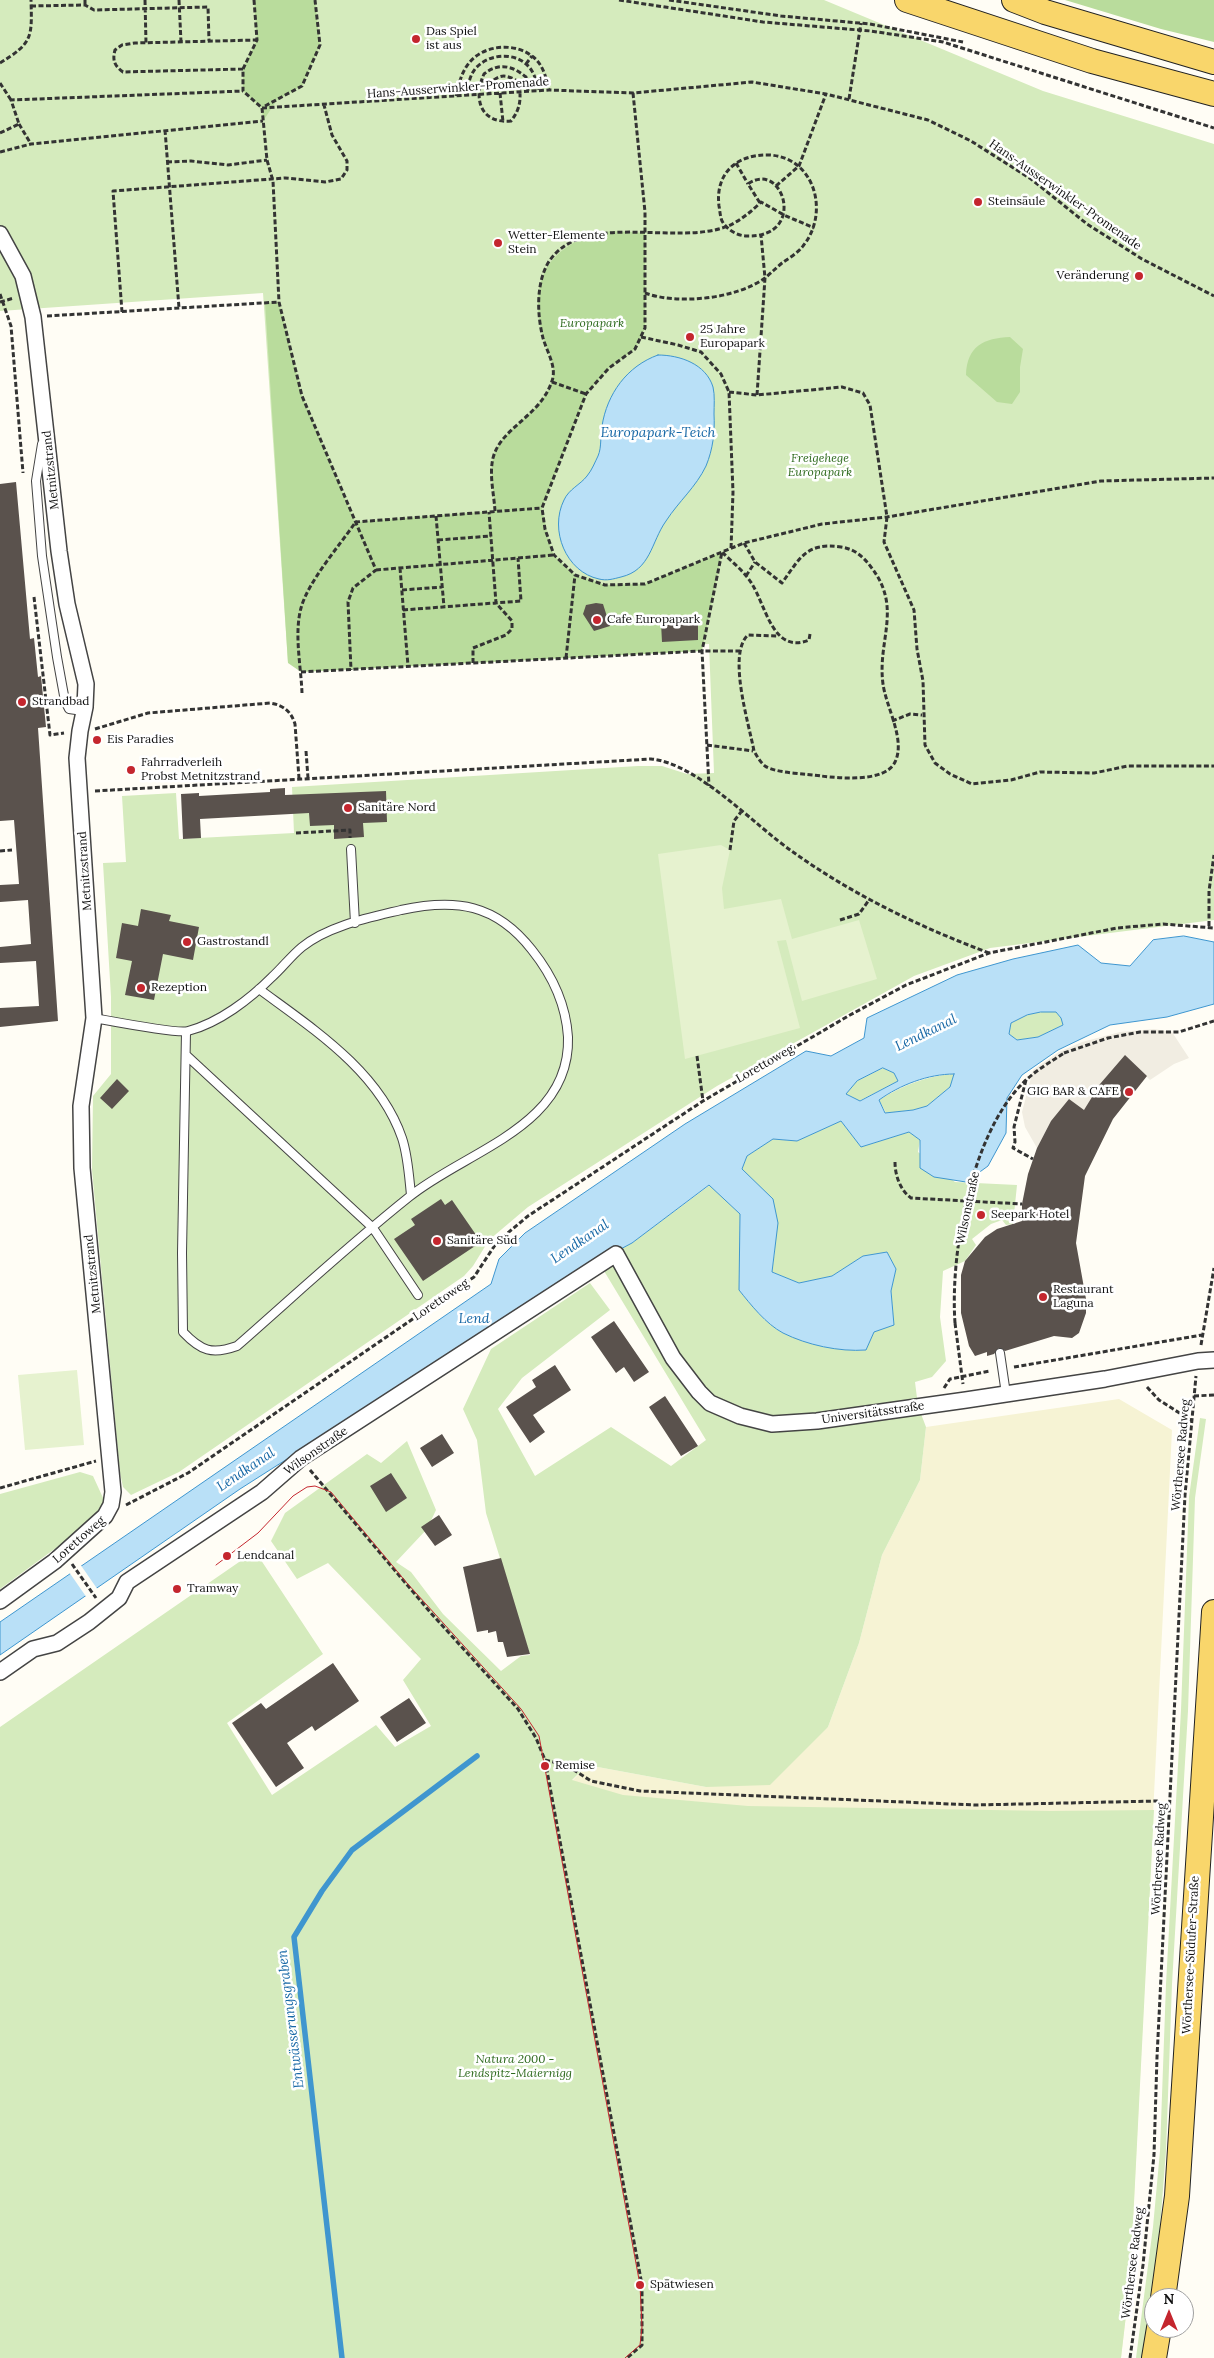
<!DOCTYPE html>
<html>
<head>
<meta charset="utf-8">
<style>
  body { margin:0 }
  #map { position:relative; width:1214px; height:2358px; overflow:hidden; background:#fffdf5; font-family:Lora,serif }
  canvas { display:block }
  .north { position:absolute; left:1144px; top:2288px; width:50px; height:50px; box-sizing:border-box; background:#fff; border:1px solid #a0a0a0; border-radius:50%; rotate:0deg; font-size:14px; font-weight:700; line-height:20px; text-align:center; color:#111 }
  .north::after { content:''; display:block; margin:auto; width:18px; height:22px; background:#c4262e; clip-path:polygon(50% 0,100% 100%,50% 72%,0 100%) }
</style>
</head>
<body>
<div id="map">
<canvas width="1214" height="2358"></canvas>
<div class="north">N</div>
</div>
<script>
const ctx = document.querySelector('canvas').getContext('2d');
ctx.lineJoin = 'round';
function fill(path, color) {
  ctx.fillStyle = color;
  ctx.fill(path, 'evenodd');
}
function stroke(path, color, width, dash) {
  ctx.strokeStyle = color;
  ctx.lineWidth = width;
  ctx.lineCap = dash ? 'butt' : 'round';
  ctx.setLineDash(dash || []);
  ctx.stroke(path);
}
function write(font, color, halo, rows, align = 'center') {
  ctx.font = font + ' Lora,serif';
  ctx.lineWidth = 5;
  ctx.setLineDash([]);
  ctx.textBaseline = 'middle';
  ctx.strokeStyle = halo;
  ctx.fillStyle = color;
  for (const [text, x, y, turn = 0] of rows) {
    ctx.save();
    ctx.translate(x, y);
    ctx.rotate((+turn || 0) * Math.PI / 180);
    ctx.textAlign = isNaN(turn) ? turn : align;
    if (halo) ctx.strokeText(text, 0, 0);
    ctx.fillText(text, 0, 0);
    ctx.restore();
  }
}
fill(new Path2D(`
  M1119,1399L1172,1430L1130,2281L1121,2358L572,1781L587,1765L706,1787L828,1727L859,1643L882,1555L920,1480L926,1427Z`), '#f6f3d4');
fill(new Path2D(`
  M0,0H824L1043,91L1214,144V920L990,948L914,976L717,1086L528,1207L489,1240L473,1266L464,1276L179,1472L131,1495L123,1487L120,1473L92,1170L93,1096L111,1074V997L103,863L126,862L122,796L176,793L179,839L294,833L292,787L638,766H662L687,774L714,773L709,644L288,663L263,293L0,311Z
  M1041,1012H1056L1061,1018L1063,1025L1038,1037L1017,1040L1009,1034L1011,1023L1027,1015Z
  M883,1068L894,1073L898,1081L859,1101L846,1094L857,1081Z
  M954,1074L950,1087L927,1106L913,1110L886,1113L879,1100C903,1085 926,1076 954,1074Z
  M841,1121L861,1147L909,1132L920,1140L918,1152L955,1182L1017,1185L1013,1224L1006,1225L1002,1220L991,1224L972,1239L976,1245L965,1261L943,1271L940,1317L946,1361L932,1377L915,1382L918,1406L926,1427L920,1480L882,1555L859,1643L828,1727L770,1785L706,1787L587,1765L572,1780L623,1795L748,1806L1051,1811L1154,1810L1130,2281L1121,2358H0V1727L255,1551L323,1654L227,1723L272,1795L376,1725L395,1747L431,1726L403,1680L421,1659L328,1563L297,1579L271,1541L285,1513L367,1454L381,1463L407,1441L436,1510L427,1529L396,1562L411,1572L443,1614L501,1671L521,1656L530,1655L486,1513L477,1440L463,1409L491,1349L590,1283L610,1310L522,1378L498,1409L535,1476L611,1427L671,1466L706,1440L598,1261L632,1243L710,1185L740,1214L739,1290C751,1305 766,1324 783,1333C806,1344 841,1352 865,1350L874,1332L894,1325L891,1291L896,1269L887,1252L863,1256L832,1276L799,1283L772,1272L775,1250L742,1169L747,1156L773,1139L797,1141Z
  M1200,1418L1206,1419L1195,1498L1188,1711L1172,1984L1166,2151L1160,2227L1143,2358H1136L1153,2227L1160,2151L1166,1984L1181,1710L1189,1497Z
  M80,1472L93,1476L104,1500L101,1515L0,1589V1494Z`), '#d5ebbd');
fill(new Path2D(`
  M254,0H315L320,45L302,86L277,100L263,121L262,108L243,91V69L257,40Z
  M1065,0H1214V42L1161,29Z
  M612,231L645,233V328L635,349L609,368L586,394L542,508L549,541L554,556L575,575L605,585L645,584L722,552L702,651L301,672L288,663L265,303L279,302L302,396L355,522L495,511C495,494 489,476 493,458C501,427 540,417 552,381C557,366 547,351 543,337C527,277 551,241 612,231Z
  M1010,337L1023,349L1020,367V392L1012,404L997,402L966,375C967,346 984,338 1010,337Z`), '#b9dc9c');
fill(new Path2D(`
  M721,845L730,850L722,888L724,909L781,899L792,939L859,920L877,979L802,1001L786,940L777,941L800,1028L685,1059L658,854Z
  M77,1370L84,1445L25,1450L18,1375Z`), '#e6f2cf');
fill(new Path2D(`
  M1154,1029L1172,1032L1189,1058L1174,1064L1150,1080L1126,1056L1082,1114L1051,1121L1037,1148L1025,1127L1022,1112L1033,1070L1059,1052L1082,1042L1120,1032Z`), '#f1ede2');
const water = new Path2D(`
  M658,355C680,355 706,364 713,387C715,395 714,406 714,414C715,432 713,449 706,466C696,487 679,501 666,521C651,542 651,570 621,577C613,579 607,581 599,579C566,572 549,530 564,500C569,489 580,485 587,476C592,470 595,462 598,456C602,447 600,435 602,426C607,394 627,366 658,355Z
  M1184,936L1214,942V1004L1167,1017L1110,1025L1058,1050L1022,1075L1007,1098L1006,1133L988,1166L966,1182L934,1177L920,1168V1140L909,1132L861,1147L841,1121L797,1141L773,1139L747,1156L742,1169L773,1199L778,1223L772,1272L799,1283L832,1276L863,1256L887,1252L896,1269L891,1291L894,1325L874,1332L866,1350C839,1352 807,1345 783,1333C766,1324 751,1305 739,1290L740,1214L709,1185L632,1243L598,1261L240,1489L0,1655V1622L491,1284L499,1259L525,1233L685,1124L806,1051L831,1056L864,1038L867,1018L957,975L1013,959L1078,945L1101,963L1130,966L1153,940ZM1041,1012H1056L1061,1018L1063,1025L1038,1037L1017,1040L1009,1034L1011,1023L1027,1015ZM883,1068L894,1073L898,1081L860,1101L846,1094L857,1081ZM954,1074L950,1087L927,1106L913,1110L885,1113L879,1100C900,1085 928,1074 954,1074Z`);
fill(water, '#b9e0f7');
stroke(water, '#3f96cf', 1);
fill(new Path2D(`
  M80,1564L98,1590L87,1598L69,1572Z`), '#fffdf5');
stroke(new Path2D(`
  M342,2358L294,1937L322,1891L352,1850L477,1756`), '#3f96cf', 5.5);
fill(new Path2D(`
  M16,482L30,639L34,638L38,677L41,676L46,727L38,728L58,1021L0,1027V1008L39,1006L36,961L0,963V947L31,944L28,900L0,902V885L19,884L14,820L0,821V484Z
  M596,603L603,604L610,626L594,631L583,614L586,605Z
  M698,622V640L662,642L661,623Z
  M285,788V795L386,791L387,822L363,823L364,837L334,839V825L310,826L309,813L200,819L201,838L183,839L181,794L199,793V796L270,792V789Z
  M141,909L171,915L169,921L199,927L193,960L163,954L154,1000L125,995L132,961L116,958L122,923L138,926Z
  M1125,1055L1147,1076L1113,1119L1085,1176L1076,1243L1086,1299V1313L1079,1333L1072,1338L1054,1336L1005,1351L999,1348L994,1354L987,1356V1352L975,1356L969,1346L961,1313V1275L965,1261L985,1237L997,1229L1022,1221V1204L1028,1174L1037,1148L1051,1121L1069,1099L1084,1110L1100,1084Z
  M117,1079L129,1091L112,1109L100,1098Z
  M441,1199L445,1205L452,1200L481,1242L423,1281L394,1239L415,1225L411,1219Z
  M614,1321L649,1372L634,1382L624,1367L616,1373L591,1337Z
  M555,1365L571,1390L533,1415L545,1432L530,1443L506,1407L536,1387L532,1380Z
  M665,1396L698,1446L681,1456L649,1407Z
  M442,1434L454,1453L432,1467L420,1448Z
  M391,1473L407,1498L386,1512L370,1486Z
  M439,1515L452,1535L435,1546L421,1527Z
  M501,1558L530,1654L507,1657L503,1642H498L496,1631L488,1633V1630L477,1632L463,1567Z
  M333,1663L359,1701L315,1731L312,1726L287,1743L304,1768L276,1787L232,1723L261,1703L266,1709Z
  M409,1698L426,1723L397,1742L380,1717Z`), '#5a524d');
const service = new Path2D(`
  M42,444L36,481L42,556L57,657L65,701L69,709L76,710L85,707
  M351,849L355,923
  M259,989C313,1029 379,1071 402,1138C408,1156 409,1176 411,1195
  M94,1018C111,1021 177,1034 188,1031C219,1023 250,999 272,977C282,968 291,956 302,947C328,926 368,918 401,910C456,898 496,904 532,950C552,975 566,1005 568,1037C571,1127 465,1151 409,1197C350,1244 294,1296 237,1346C212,1355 201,1351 183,1332L182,1253L186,1032
  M186,1055L373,1228L418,1295
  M1000,1353L1006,1394`);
const minor = new Path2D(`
  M0,234L23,276L33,317L59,551L67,604L86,684L85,707L80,731L77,758L94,1018L81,1106L82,1168L113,1492L111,1505L105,1516L55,1561L0,1601
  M0,1672L33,1649L57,1643L89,1622L119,1598L127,1582L262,1492L301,1458L616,1254L673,1358L699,1392L710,1403L740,1416L772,1424L817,1421L966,1400L1105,1379L1198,1361L1214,1360`);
const primary = new Path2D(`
  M907,0L1092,61L1214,94
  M1014,0L1045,12L1214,62
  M1163,2298L1177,2196L1214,1612
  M1154,2358L1159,2328`);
stroke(service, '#444', 10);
stroke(minor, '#444', 18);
stroke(primary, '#222', 26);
stroke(new Path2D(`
  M85,0V5
  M145,0L146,43
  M179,0L181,42
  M254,0L257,40L243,69V91L262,108
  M619,0L763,22L871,31L943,42L1214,128
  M669,0L781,16L870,24L963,42
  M31,6L85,5L94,10L208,7L209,41
  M0,63C33,43 32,37 31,0
  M526,64L532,56
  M243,69L123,72C115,66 112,61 115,50L122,45L135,43L257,40
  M481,80L490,83
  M0,83L11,100
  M489,93L490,83C501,73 507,75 519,82C521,99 521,108 511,121C480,124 473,98 484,74C499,62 513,66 526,77L528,91
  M500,93L503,122
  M633,93L645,212V328L635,349L609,368L586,394L542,508L545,529L554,555L570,570L575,575L605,585L645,584L722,552L702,651L709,786
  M467,95C468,86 469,77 475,69C490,51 524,51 534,75C536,80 537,86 538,90
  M456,96C459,84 461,73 469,63C483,45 514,42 532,56C543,64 546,77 549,90
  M849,99L861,23
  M265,106L302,86L320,45L315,0
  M262,108L549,90L633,93L752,82L826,94L928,120L971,141L1031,179L1087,224L1142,259L1214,296
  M262,108L267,160L273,181L279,302L302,396L376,570L353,588L348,602L351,670
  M19,124L31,144
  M165,130L179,308
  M0,133L19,124L11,100L243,91
  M0,152L31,144L263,121
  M167,162L191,161L228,165L267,160
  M736,163L748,184
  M776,186L799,166L826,94
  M645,293C678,305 736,299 765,278C771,273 776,268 782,263C789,258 798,253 803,246C830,213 815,157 769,155C736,154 715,174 719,206C720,211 720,216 722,221C727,230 738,236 747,236C808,238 783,159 748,184L760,203
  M0,294L11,326L23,473
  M0,302L14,298
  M122,312L113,191L285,178L325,182L341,179L347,170V161L332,135L324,105
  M47,316L279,302
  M641,337L678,345L701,352L721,374L729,392L733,492L731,549
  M552,382L586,394
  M729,392L757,395L842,387L863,393L870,405L887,517L884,542L914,610L917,649L923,681L925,745L935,763L950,774L972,784L1011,780L1040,772L1094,773L1128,766H1214
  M757,395L765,278L761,235
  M495,511C494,494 489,475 493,458C501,427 540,417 552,381C557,367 547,352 543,338C537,315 536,284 548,263C582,209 676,247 728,226C740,221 752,211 761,202L784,215L814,228
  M436,516L444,607
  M355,522L542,508
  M438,540L491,536
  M744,543L755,562L782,583C800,558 806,542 841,547C854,549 863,556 871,567C903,608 877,640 883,684C886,707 906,740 895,762C885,783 839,778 821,776C808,774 774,773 765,766C760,762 757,756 754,751C749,724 727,654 748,635L777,636
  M400,568L408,666
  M376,570L554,555
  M746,576L755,562
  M402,590L442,587
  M34,597L50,735L64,733
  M403,610L521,601L518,558
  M810,634L809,640C773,655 766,606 752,584C745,572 732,562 722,552L744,543L822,524L887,517L1101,481L1214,478
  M566,658L575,575
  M473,663V648L506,635L512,629V621L496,603L489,512
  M301,672L702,651H740
  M302,693C301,666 294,634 301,608C308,582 339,546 355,523
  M892,721L910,714L922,715
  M95,729L148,713L270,703C283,705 291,711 295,724L299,778
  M707,745L753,751
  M306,751L308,778
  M95,791L651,759C697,763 754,825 793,852C853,895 920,927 989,953
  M296,833L350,830V838
  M730,850L734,821L741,812
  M0,851L12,850
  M840,920L859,914L869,900
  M1209,926V891L1214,855
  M1064,1053L1108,1038L1140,1032H1179L1214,1021
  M697,1056L703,1101
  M1026,1080L1014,1127L1015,1142L1013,1148L1033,1159
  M895,1162C895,1175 900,1190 911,1198L1022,1204
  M955,1323L963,1384
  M1201,1345L1214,1268
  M1014,1367L1202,1335
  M1147,1387L1159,1400L1192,1421
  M944,1388L950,1379L990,1371
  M1194,1396L1214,1395
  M310,1470L430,1612L518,1709L536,1738L545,1760L642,2285V2345L627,2358
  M0,1488L96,1461
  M126,1505L188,1473L474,1277L497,1242L528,1216L703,1101L850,1015L906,985L989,953L1117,928L1163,924L1214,928
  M72,1564L96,1598
  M545,1760L566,1765L591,1781L640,1791L975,1805L1157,1801L1170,1812
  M1130,2358L1143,2265L1154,2155L1157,2057L1185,1495L1196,1376`), '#333', 3, [5, 2.5]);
stroke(service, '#fff', 8);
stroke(minor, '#fff', 15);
stroke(primary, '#f9d66b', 24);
stroke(new Path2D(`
  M216,1565L258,1533L293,1496L307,1487L315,1486L331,1492L406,1582L521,1709L539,1736L640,2285L642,2327L640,2345L625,2358`), '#c4262e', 1);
stroke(new Path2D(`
  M955,1323C950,1253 971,1137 1021,1085C1033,1072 1049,1063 1064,1053`), '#333', 3, [5, 2.5]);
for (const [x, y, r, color] of [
  [416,39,5,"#c4262e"],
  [978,202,5,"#c4262e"],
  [498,243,5,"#c4262e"],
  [1139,276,5,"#c4262e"],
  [690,337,5,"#c4262e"],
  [597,620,5,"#c4262e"],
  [22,702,5,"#c4262e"],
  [97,740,5,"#c4262e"],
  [131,770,5,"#c4262e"],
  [348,808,5,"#c4262e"],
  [187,942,5,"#c4262e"],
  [141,988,5,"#c4262e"],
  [1129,1092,5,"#c4262e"],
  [981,1215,5,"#c4262e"],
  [437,1241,5,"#c4262e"],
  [1043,1297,5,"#c4262e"],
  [227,1556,5,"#c4262e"],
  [177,1589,5,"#c4262e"],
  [545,1766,5,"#c4262e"],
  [640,2285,5,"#c4262e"]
]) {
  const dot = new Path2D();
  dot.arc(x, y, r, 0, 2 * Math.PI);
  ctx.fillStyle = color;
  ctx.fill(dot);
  stroke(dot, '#fff', 2);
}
write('12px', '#111', '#fff', [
  ["Das Spiel",426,32],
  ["ist aus",426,46],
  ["Steinsäule",988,202],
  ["Wetter-Elemente",508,236],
  ["Stein",508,250],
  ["Veränderung",1129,276,"right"],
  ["25 Jahre",700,330],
  ["Europapark",700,344],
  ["Cafe Europapark",607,620],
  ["Strandbad",32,702],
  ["Eis Paradies",107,740],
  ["Fahrradverleih",141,763],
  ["Probst Metnitzstrand",141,777],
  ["Sanitäre Nord",358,808],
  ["Gastrostandl",197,942],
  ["Rezeption",151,988],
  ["GIG BAR & CAFE",1119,1092,"right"],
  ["Seepark Hotel",991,1215],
  ["Sanitäre Süd",447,1241],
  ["Restaurant",1053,1290],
  ["Laguna",1053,1304],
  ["Lendcanal",237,1556],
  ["Tramway",187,1589],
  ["Remise",555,1766],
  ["Spätwiesen",650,2285]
], 'left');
write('12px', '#111', '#fff', [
  ["Hans-Ausserwinkler-Promenade",458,88,-4],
  ["Hans-Ausserwinkler-Promenade",1065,195,35],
  ["Metnitzstrand",51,470,-96],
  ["Metnitzstrand",85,871,-94],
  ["Lorettoweg",765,1064,-30],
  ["Wilsonstraße",968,1208,-78],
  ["Metnitzstrand",93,1274,-96],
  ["Lorettoweg",441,1300,-34],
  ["Universitätsstraße",873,1413,-8],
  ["Wilsonstraße",316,1451,-35],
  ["Wörthersee Radweg",1181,1455,-85],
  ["Lorettoweg",79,1540,-41],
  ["Wörthersee Radweg",1159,1859,-87],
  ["Wörthersee-Südufer-Straße",1191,1955,-87],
  ["Wörthersee Radweg",1133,2263,-83]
]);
write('italic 12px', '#2f6b1f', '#fff', [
  ["Europapark",592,324],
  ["Freigehege",820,459],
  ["Europapark",820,473],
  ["Natura 2000 -",515,2060],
  ["Lendspitz-Maiernigg",515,2074]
]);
write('italic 14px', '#1768a6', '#fff', [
  ["Europapark-Teich",658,433],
  ["Lendkanal",926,1033,-26],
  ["Lendkanal",580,1242,-34],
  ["Lend",474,1319],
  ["Lendkanal",246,1470,-34],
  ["Entwässerungsgraben",291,2019,-97]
]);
</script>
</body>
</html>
